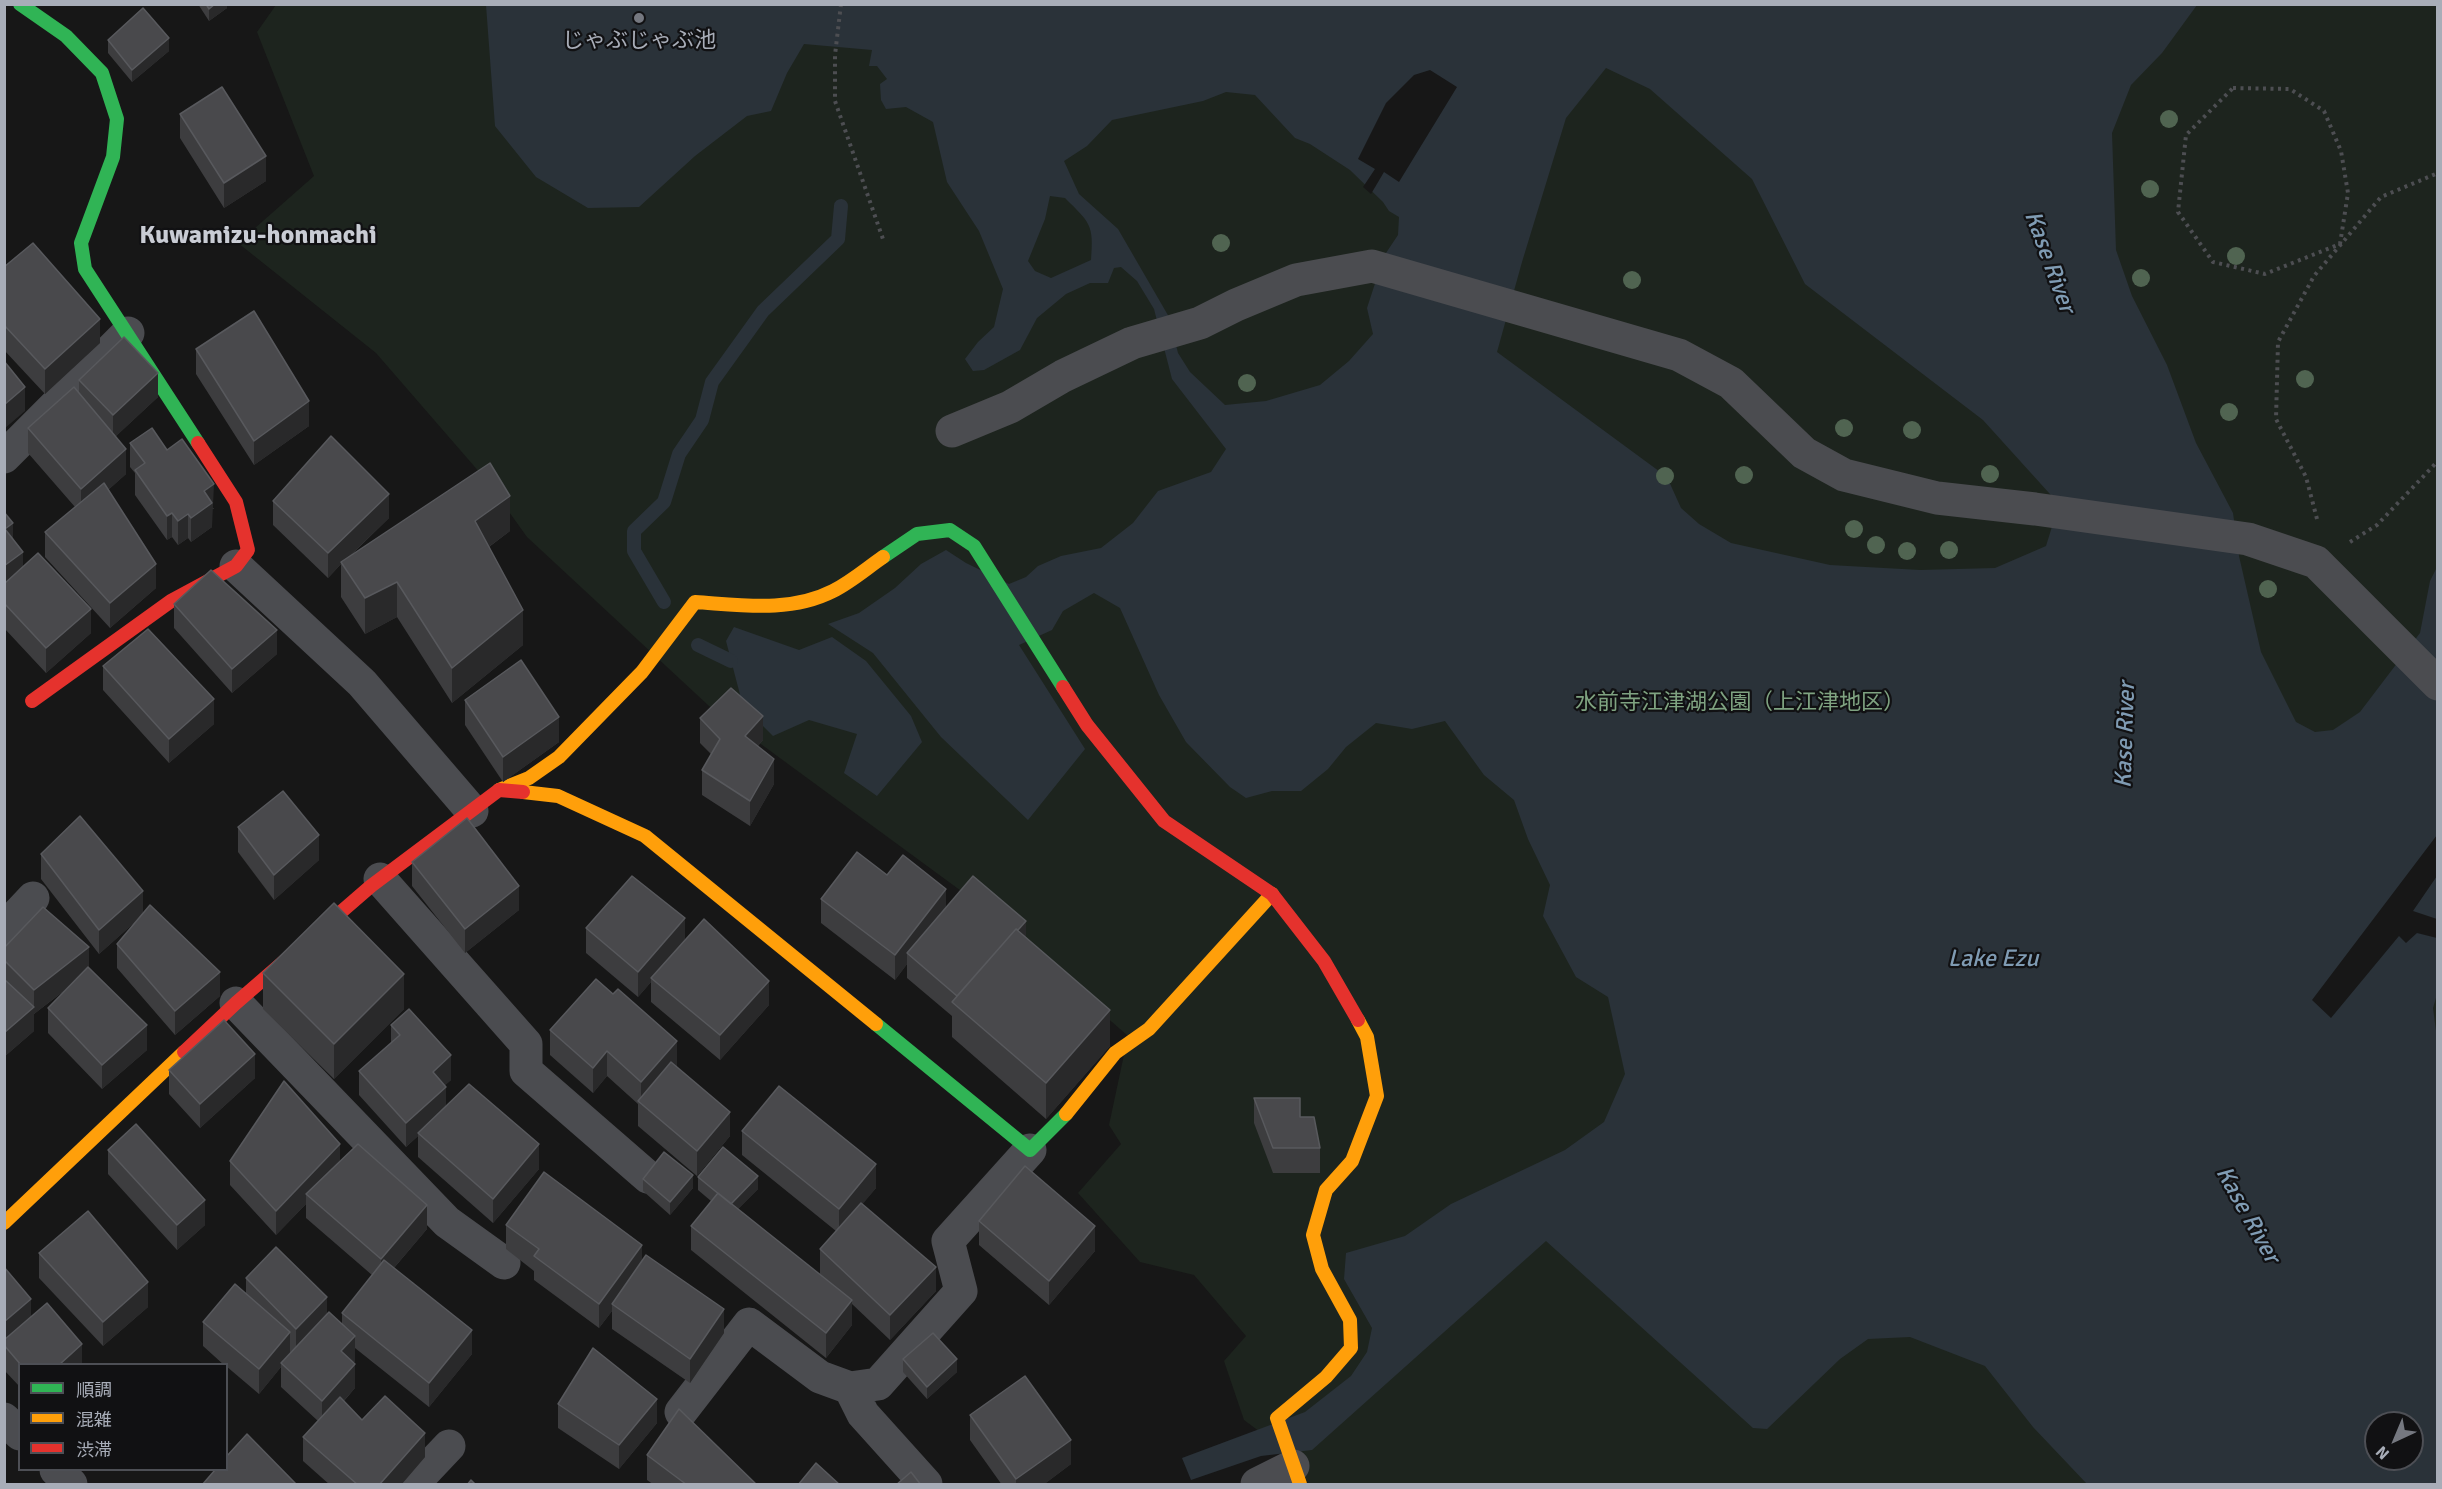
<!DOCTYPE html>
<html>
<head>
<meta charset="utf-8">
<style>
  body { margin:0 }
  #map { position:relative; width:2442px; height:1489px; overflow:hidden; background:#171717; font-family:Signika,"Noto Sans JP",sans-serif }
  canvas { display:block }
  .frame { position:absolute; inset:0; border:6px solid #a8adb8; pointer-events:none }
  .legend { position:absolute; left:18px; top:1363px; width:210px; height:108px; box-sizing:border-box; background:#111113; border:2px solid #4d4f55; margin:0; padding:8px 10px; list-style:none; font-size:18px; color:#a8adb8 }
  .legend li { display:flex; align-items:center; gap:12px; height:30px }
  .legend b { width:30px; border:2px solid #4d4f55 }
  .north { position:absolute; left:2364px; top:1411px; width:60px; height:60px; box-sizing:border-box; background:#111113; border:2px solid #4d4f55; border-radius:50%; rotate:224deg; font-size:16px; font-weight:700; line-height:24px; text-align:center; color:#a8adb8 }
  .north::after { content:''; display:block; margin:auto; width:21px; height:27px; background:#757880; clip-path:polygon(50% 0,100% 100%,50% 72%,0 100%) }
</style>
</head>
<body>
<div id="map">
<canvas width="2442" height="1489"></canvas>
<div class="frame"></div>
<ul class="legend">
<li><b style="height:8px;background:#30b455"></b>順調</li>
<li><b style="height:8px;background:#ff9f0a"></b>混雑</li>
<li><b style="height:8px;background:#e5322d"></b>渋滞</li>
</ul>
<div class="north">N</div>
</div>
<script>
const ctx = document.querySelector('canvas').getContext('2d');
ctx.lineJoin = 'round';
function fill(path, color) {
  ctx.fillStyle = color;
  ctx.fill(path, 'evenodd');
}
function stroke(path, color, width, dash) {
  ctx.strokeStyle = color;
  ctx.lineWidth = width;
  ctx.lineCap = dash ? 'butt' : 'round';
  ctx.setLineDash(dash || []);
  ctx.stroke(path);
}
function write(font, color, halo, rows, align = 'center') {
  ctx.font = font + ' Signika,"Noto Sans JP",sans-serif';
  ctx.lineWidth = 4.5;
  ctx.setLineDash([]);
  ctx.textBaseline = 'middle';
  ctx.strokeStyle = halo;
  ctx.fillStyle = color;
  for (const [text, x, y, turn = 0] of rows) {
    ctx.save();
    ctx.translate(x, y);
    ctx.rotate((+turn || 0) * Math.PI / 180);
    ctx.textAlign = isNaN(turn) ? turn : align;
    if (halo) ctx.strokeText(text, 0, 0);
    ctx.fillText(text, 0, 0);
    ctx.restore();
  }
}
fill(new Path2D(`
  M276,5H2437V1484H1308L1299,1461L1244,1420L1224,1361L1246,1336L1194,1275L1140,1262L1078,1193L1121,1144L1109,1125L1128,1036L968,896L709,706L527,537L487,481L376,353L238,243L314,176L257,32ZM2376,1423H2412V1459H2376Z`), '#1d241e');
fill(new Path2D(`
  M486,5H2197L2162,53L2131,85L2112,133L2116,250L2132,296L2167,365L2196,443L2233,513L2239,556L2261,652L2296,722L2315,732L2333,730L2360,712L2420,633L2430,581L2437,567L2438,991L2433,1008L2438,1046L2437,1484H2087L2033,1427L1985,1366L1910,1337L1868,1339L1840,1359L1767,1429L1753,1428L1546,1241L1312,1450L1261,1456L1191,1480L1182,1458L1305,1412L1351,1376L1367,1352L1372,1328L1344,1279L1346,1253L1405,1236L1451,1204L1565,1150L1604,1122L1625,1074L1608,997L1576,977L1543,916L1550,885L1528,839L1514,800L1484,775L1445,721L1412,729L1376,723L1346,747L1328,769L1301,791H1272L1246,798L1230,787L1186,742L1159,695L1120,608L1094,593L1063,611L1052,630L1019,645L1085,749L1028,820L941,737L873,653L828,624L859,613L895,588L921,564L946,550L966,563L1009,584L1026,577L1038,566L1061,556L1101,548L1133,523L1158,491L1211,472L1226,449L1172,379L1154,309L1137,281L1121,267L1114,268L1108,283H1090L1066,294L1037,318L1020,350L984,370L973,371L965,359L978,342L994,327L1003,289L979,231L947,182L933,122L906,107L886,109L881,100L880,84L887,79L877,66H869L872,50L804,44L787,73L771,111L747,116L695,156L639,207L588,208L536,177L495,126ZM1606,68L1650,89L1752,179L1805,284L1983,420L2059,504L2046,546L1995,568L1920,570L1830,565L1731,543L1699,524L1681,508L1667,477L1497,352L1522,262L1566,118ZM1226,92L1255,95L1295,138L1310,144L1350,170L1383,202L1389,211L1399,217L1398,235L1384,256L1367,308L1373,334L1349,361L1320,385L1266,401L1225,405L1190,372L1178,353L1169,317L1118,229L1079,194L1064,161L1087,146L1112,120L1203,101ZM1050,196L1065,198C1090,223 1094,224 1091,260L1051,278L1035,271L1028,261L1045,219ZM2376,1423H2412V1459H2376Z
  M734,627L799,650L832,637L866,661L911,716L922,742L877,796L844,773L857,734L809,720L773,736L743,706L726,641Z`), '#2a3239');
fill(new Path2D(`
  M1430,70L1457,87L1399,182L1384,172L1371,194L1363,187L1375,169L1358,159L1386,103L1414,75Z
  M2437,835V876L2413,911L2437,919V938L2417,933L2406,943L2399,936L2331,1018L2312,1000Z`), '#171717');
stroke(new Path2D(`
  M664,602L634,551V531L664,502L679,454L702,420L712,382L763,311L838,239L841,206
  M698,645L731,661`), '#2a3239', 14);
stroke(new Path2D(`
  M841,4L835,55V101L884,242
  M2233,88L2290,89L2324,111L2341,151L2348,193L2340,244L2265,274L2213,262L2178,212L2186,135Z
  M2317,519L2306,477L2276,419L2278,342L2314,276L2381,197L2438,173
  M2350,542L2377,525L2438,461`), '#4d4e52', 4, [3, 4.5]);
stroke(new Path2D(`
  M952,431L1010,407L1063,376L1132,343L1200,323L1236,305L1296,280L1372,266L1679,355L1731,383L1804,453L1844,475L1937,498L2035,509L2248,539L2316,562L2438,684
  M4,457L128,333
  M236,566L362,683L472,811
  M380,879L526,1044V1071L648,1177
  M4,929L33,898
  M236,1003L447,1222L504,1263
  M850,1388L863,1414L926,1484
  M681,1412L749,1324L820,1377L850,1388L878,1384L961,1291L948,1241L1030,1150
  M4,1419L20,1434
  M56,1470L71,1484
  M413,1484L449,1446
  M1257,1484L1293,1466`), '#4b4c50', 33);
stroke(new Path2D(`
  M20,4L66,36L102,73L117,119L113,157L81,243L85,269L198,443
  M883,557L917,534L950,530L974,546L1063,687
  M876,1024L1030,1150L1066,1114`), '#30b455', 14);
stroke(new Path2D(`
  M499,790L529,778L559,757L642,672L695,602C741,605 790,613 833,591C851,582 867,568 883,557
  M523,792L558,796L645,836L876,1024
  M1066,1114L1115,1053L1149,1029L1272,894
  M4,1223L184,1052
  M1300,1484L1277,1418L1326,1377L1351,1348L1350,1320L1322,1269L1313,1235L1326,1190L1352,1161L1377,1096L1367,1037L1358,1020`), '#ff9f0a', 14);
stroke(new Path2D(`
  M1063,687L1087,725L1164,821L1272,894L1324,961L1358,1020
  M32,701L171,601L236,566L248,550L236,502L198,443
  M184,1052L236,1003L371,886L499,790L523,792`), '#e5322d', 14);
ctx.fillStyle = '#506451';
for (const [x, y] of [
  [2169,119],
  [2150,189],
  [1221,243],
  [2236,256],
  [2141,278],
  [1632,280],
  [2305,379],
  [1247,383],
  [2229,412],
  [1844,428],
  [1912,430],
  [1990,474],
  [1744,475],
  [1665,476],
  [1854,529],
  [1876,545],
  [1949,550],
  [1907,551],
  [2268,589]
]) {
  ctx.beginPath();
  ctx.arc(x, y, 9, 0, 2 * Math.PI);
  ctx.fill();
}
fill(new Path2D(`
  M198,4H227V8L209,21Z
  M108,40L169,51L132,82L108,53Z
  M180,114L266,181L224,208L180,138Z
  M4,267L100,343L45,394L4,350Z
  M196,349L309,426L254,465L196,374Z
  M79,380L158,397L116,436L126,474L108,490L156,588L110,628L45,557V532L75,507L28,453V428L79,392Z
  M130,443L167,450L214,509H212V527L191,542L188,538L178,545L172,537L167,540L135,495V473L130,467Z
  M273,501L389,518L349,557L510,531L489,547L523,645L452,703L397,617L365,634L341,597V564L328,578L273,525Z
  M4,512L23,567L91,633L46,673L4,628Z
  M174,604L277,654L232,693L174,628Z
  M103,666L214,724L169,763L103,690Z
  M465,700L559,742L503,782L465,725Z
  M700,718L763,740L758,746L774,784L750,826L702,795V770L711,754L700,743Z
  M238,827L319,860L274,900L238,852Z
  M41,854L143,913L220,996L175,1035L117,968V944L135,922L99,954L41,879Z
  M412,862L519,910L465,953L412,886Z
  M887,875L946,907L1026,937L1110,1046L1046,1119L952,1037V1016L907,978V964L895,980L821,923V899Z
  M586,928L685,940L769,1005L720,1060L651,1002V982L638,997L586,953Z
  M4,948L89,968L147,1050L102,1089L48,1033V1008L69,987L34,1014V1013V1031L4,1057Z
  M263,973L404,1009L334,1079L263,1009Z
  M391,1025L451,1080L445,1085L446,1106L539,1169L493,1223L418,1157V1136L406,1147L359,1095V1071L391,1043Z
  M550,1030L677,1066L676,1067L730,1136L697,1176L638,1126V1104L607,1076L593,1093L550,1055Z
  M169,1070L255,1078L200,1128L169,1094Z
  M1254,1098L1300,1117L1320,1148V1173H1273L1254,1123Z
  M742,1131L876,1188L862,1204L936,1291L890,1340L852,1304V1325L826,1358L691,1250V1226L711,1201L698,1190V1177L758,1189L738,1209L826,1280L820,1274V1249L836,1231L742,1155Z
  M108,1150L205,1225L177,1250L108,1174Z
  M230,1161H340L427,1229L394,1268L472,1354L429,1407L355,1348V1361L354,1362L355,1388L344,1401L362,1420L425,1457L401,1485H330L303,1461V1437L318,1421L281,1387V1367L259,1394L226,1366V1365H224L203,1346V1322L246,1293V1278L327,1314L342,1324V1313L372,1275L306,1218V1204L276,1235L230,1185Z
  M643,1179L693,1188L670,1215L643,1191Z
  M979,1221L1095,1251L1049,1305L979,1245Z
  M506,1225L642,1261L724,1333L690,1383L612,1329V1311L599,1328L534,1280V1271L506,1249Z
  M39,1253L148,1307L103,1346L39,1278Z
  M4,1267L31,1317L82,1365H20V1387L4,1370Z
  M903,1359L957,1372L927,1399L903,1372Z
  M558,1404L657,1423L619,1469L558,1428Z
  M970,1415L1071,1464L1043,1485H1002L970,1440Z
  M647,1455L757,1485H654L647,1480Z`), '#3d3d3f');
fill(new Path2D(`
  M215,4H227V8L209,21V9Z
  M169,38V51L132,82V70Z
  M266,156V181L224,208V183Z
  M100,319V343L45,394V369Z
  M158,373V397L113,439V415Z
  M25,387V411L4,429V405Z
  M309,401V426L254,465V441Z
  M126,449V474L81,514V489Z
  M214,484L212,527L191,542V518L204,491Z
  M389,494V518L342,563L341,562V564L328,578V553Z
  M510,496V531L475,557V521Z
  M172,513V537L167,540V516Z
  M188,514V538L178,545V521Z
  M13,523V547L5,529Z
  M23,552V576L4,591V566Z
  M156,564V588L110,628V603Z
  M397,582V617L365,634V598Z
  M91,609V633L46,673V648Z
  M523,610V645L452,703V668Z
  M277,630V654L232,693V669Z
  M214,699V724L169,763V739Z
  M763,716V740L745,760V736Z
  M559,717V742L503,782V757Z
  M774,759V784L750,826V801Z
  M319,835V860L274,900V875Z
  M519,886V910L465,953V929Z
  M946,889V913L907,953V964L895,980V955Z
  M143,891V915L99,954V930Z
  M685,918V942L651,978V982L638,997V972Z
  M1026,921V945L960,998Z
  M89,947V971L34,1014V990Z
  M220,972V996L175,1035V1011Z
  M404,974V1009L334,1079V1044Z
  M769,981V1005L720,1060V1035Z
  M34,1007V1031L4,1057V1033Z
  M1110,1010V1046L1046,1119V1083Z
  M147,1025V1050L102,1089V1065Z
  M677,1041V1066L642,1105L641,1104V1082Z
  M607,1051V1076L593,1093V1068Z
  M255,1054V1078L200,1128V1104Z
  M451,1055V1080L433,1096V1072Z
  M446,1087V1111L418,1133V1136L406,1147V1123Z
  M730,1112V1136L697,1176V1151Z
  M340,1144V1168L306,1194V1204L276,1235V1211Z
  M539,1144V1169L493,1223V1199Z
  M876,1164V1188L839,1233V1209Z
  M693,1175V1188L670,1215V1202Z
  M758,1176V1189L730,1217V1205Z
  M205,1200V1225L177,1250V1225Z
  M427,1205V1229L381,1283V1259Z
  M1095,1226V1251L1049,1305V1281Z
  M642,1245V1270L612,1304V1311L599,1328V1304Z
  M936,1267V1291L890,1340V1315Z
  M148,1282V1307L103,1346V1322Z
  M327,1297V1322L296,1353V1329Z
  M31,1299V1323L5,1346L4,1322Z
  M852,1300V1325L826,1358V1333Z
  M724,1309V1333L690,1383V1359Z
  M472,1330V1354L429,1407V1383Z
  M290,1332V1356L281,1363V1367L259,1394V1369Z
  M355,1336V1361L341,1375V1351Z
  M82,1344V1365H59Z
  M957,1359V1372L927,1399V1387Z
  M355,1364V1388L322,1425V1401Z
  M657,1399V1423L619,1469V1445Z
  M425,1433V1457L401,1485H379Z
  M1071,1440V1464L1043,1485H1016V1479Z`), '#29292a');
const building = new Path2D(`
  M206,4H215L209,9Z
  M143,8L169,38L132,70L108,40Z
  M222,87L266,156L224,183L180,114Z
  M33,243L100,319L45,369L4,325V267Z
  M254,311L309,401L254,441L196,349Z
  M124,337L158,373L113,415L79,380Z
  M4,361L25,387L4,405Z
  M74,387L126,449L81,489L28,428Z
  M152,428L167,450L182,439L214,484L204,491L212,503L191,518L188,514L178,521L172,513L167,516L135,470L145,463L130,443Z
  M331,436L389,494L328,553L273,501Z
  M490,463L510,496L475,521L523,610L452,668L397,582L365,598L341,562Z
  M104,483L156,564L110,603L45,532Z
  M4,512L13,523L5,529L23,552L4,566Z
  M38,553L91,609L46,648L4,603V584Z
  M211,570L277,630L232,669L174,604Z
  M148,629L214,699L169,739L103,666Z
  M521,660L559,717L503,757L465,700Z
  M731,688L763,716L745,736L774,759L750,801L702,770L720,739L700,718Z
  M283,791L319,835L274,875L238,827Z
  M80,816L143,891L99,930L41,854Z
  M467,818L519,886L465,929L412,862Z
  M857,852L887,875L903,855L946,889L895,955L821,899Z
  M632,876L685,918L638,972L586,928Z
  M973,876L1026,921L1018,930L1016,929L957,996L907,953Z
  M334,903L404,974L334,1044L263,973Z
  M150,905L220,972L175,1011L117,944Z
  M43,907L89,947L34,990L4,960V948Z
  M704,919L769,981L720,1035L651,978Z
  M1016,929L1110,1010L1046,1083L952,1002Z
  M88,967L147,1025L102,1065L48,1008Z
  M4,979L34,1007L4,1033Z
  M596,979L613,994L618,989L677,1041L641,1082L607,1051L593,1068L550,1030Z
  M409,1009L451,1055L433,1072L446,1087L406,1123L359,1071L400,1035L391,1025Z
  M224,1020L255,1054L200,1104L169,1070Z
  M671,1062L730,1112L697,1151L638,1101Z
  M284,1081L340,1144L276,1211L230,1161Z
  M469,1084L539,1144L493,1199L418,1133Z
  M779,1086L876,1164L839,1209L742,1131Z
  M1254,1098H1300V1117H1314L1320,1148H1273Z
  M136,1124L205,1200L177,1225L108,1150Z
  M358,1144L427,1205L381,1259L306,1194Z
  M723,1147L758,1176L731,1204L698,1177Z
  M664,1152L693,1175L670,1202L643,1179Z
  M1025,1166L1095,1226L1049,1281L979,1221Z
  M544,1172L642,1245L599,1304L534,1256L539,1249L506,1225Z
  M718,1193L852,1300L826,1333L691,1226Z
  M861,1203L936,1267L890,1315L820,1249Z
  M88,1211L148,1282L103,1322L39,1253Z
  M276,1247L327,1297L296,1329L246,1278Z
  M646,1255L724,1309L690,1359L612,1304Z
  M384,1260L472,1330L429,1383L342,1313Z
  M4,1267L31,1299L4,1322Z
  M235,1284L290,1332L259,1369L203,1322Z
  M47,1303L82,1344L59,1365H21L4,1345V1340Z
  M329,1312L355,1336L341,1351L355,1364L322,1401L281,1363Z
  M933,1333L957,1359L927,1387L903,1359Z
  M593,1348L657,1399L619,1445L558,1404Z
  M1025,1376L1071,1440L1016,1479L970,1415Z
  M385,1396L425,1433L379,1485H358L303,1437L340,1397L362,1420Z
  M679,1409L757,1485H687L647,1455Z
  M247,1434L297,1485H202L215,1470H226V1457Z
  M816,1463L840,1485H798Z
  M911,1472L921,1485H896Z
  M471,1480L476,1485H467Z`);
fill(building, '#49494c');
stroke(building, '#58595d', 1.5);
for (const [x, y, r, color] of [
  [639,18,6,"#757880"]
]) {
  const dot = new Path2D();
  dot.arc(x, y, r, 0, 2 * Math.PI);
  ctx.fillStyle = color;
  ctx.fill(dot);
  stroke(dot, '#111113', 2);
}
write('22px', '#a8adb8', '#111113', [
  ["じゃぶじゃぶ池",639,41]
]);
write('22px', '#7fa381', '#111113', [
  ["水前寺江津湖公園（上江津地区）",1740,703]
]);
write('italic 24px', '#7f9bb3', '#111113', [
  ["Kase River",2049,262,70],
  ["Kase River",2126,735,-88],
  ["Lake Ezu",1993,960],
  ["Kase River",2247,1215,61]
]);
write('bold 26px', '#c9ccd4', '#111113', [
  ["Kuwamizu-honmachi",258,236]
]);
</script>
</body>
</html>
